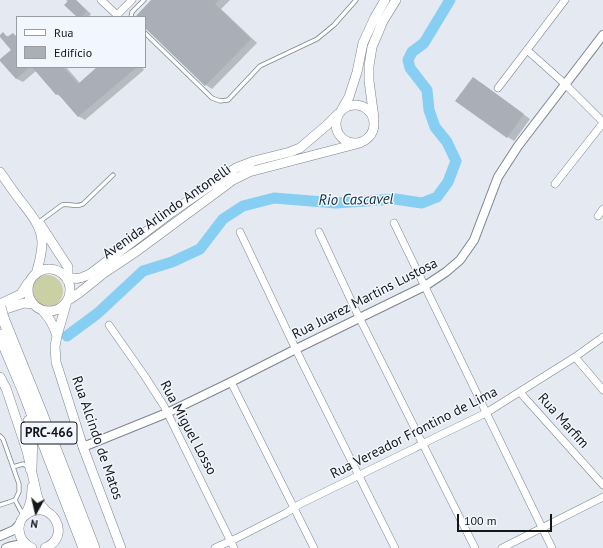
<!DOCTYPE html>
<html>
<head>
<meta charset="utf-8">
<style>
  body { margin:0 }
  #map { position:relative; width:603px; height:548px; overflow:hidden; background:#e4e9f2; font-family:"PT Sans",sans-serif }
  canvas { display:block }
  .legend { position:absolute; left:16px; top:16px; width:130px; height:52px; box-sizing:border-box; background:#f2f6fe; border:1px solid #9a9ca2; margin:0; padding:5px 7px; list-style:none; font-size:12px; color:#151619 }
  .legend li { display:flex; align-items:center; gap:8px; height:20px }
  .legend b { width:20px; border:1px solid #9a9ca2 }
  .north { position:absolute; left:16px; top:492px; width:40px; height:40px; -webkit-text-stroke:3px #f2f6fe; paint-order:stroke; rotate:188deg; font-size:11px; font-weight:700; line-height:16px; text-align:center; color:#151619 }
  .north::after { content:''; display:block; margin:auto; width:14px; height:18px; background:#151619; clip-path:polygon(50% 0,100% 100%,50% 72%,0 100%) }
  .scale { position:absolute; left:457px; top:514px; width:95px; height:18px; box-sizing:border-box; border:2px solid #151619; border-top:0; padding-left:5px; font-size:12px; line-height:14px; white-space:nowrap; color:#151619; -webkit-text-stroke:3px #f2f6fe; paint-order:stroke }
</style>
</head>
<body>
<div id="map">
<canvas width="603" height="548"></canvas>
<ul class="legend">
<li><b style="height:5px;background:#fff"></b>Rua</li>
<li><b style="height:11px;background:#a9aeb7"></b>Edifício</li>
</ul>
<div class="north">N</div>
<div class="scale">100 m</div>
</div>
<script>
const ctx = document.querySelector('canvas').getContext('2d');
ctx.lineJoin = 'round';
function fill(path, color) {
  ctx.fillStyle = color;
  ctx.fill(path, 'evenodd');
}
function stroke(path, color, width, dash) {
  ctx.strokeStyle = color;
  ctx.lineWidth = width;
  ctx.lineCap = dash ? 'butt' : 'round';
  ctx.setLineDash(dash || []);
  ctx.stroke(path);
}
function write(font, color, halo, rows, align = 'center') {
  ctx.font = font + ' "PT Sans",sans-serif';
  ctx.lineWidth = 3;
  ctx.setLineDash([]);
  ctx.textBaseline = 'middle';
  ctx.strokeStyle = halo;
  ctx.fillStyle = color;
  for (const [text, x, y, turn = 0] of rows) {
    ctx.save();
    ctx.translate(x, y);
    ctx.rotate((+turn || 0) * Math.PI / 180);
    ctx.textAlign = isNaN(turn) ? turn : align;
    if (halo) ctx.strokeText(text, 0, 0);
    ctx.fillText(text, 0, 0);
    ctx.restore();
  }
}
fill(new Path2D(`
  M31 291a16 16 0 1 1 32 0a16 16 0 1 1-32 0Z`), '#cad0a3');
fill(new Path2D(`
  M66,0H76L91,14L89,17H79Z
  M153,0H230L221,9L257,43L212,89L206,85L145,27V17H136Z
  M3,34L9,37L13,34L17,36V67H66L80,83L99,67H142L144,70L85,120L78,116L62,98L57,94L36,71L23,82L17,79L0,60L12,50Z
  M480,82L530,119L514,141L508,137Z`), '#0003');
stroke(new Path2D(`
  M67,336L98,313L143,271L172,262L200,249L223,219L243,206L274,198L336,203L395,199L422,203L437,197L448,182L456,161L447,142L435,127L429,110L427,90L410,68L408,60L412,52L424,43L450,0`), '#87cef3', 11);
fill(new Path2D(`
  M69,0H76L87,11L81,17H77L64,5Z
  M151,0H219L215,4L251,39L205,86L145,28V17H135Z
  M3,32L7,37L13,33L17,38V67H30L16,79L0,61V59L11,50L0,37V35Z
  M32,67H63L78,84L97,67H137L78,117L58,94L56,95Z
  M473,77L524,114L507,138L455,101Z`), '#a9aeb7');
const service = new Path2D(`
  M131,17L132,12L144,0
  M145,33L212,98L220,101L228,100L260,66L317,39L334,25L356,0
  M39,222L62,205C69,203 76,208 83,204L113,175
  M0,436L3,439L19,484V492L15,500
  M13,467L23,464L28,467
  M0,505L15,500L23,515`);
const minor = new Path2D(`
  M101,0L117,15L132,0
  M527,50L565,84L603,122
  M498,88L565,0
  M555,184L603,123
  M598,216L603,209
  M394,223L552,548
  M240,232L300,358L395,548
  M319,232L356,311L475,548
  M109,325L144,375L164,406L234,548
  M575,357L603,390
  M231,382L314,548
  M520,392L525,398L603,485
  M215,548L237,538L286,513L300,504L415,448L422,444L486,413L575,357L603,337
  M502,548L603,497`);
const tertiary = new Path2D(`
  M83,447L167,413L231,382L296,349L425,286L446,272L460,260L474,240L498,177L518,146L603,35
  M0,536L14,530L19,525
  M6,548C13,545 19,544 26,545`);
const secondary = new Path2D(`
  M336 124a19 19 0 1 1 38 0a19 19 0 1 1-38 0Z
  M342,109L349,97L357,72L363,43L375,17L385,0
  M374,118L369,81V66L372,47L383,21L396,0
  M0,172C7,182 13,191 20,200C30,213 42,226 42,243C42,254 39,264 36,274
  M40,224L68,267V273L67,280
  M28 290a21 21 0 1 1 42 0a21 21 0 1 1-42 0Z
  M67,280L74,278C79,280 85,276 90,274L172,212L211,185L236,168L254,161L290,152L300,148L327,125L338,114
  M0,304L21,294L28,283
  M42,310C50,318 54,326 57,336
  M0,311L24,303L33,304
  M0,377L6,388L27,451L37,495L40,504L46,511
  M25,514C31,506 32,497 32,487
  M32,548C25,545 19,538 19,529C19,523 22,517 27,514C50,497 74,536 45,548
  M121,548L83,447L56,362L55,346L57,336L67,301L79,293L104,273L137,251L233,180L249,172L360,143`);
const trunk = new Path2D(`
  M3,318L41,412L94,548
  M0,335L6,350L23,390L84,548
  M29,421L32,428L31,469`);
stroke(service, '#7f848c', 5);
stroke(minor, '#7f848c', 8);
stroke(tertiary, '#7f848c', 10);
stroke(secondary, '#7f848c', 10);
stroke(trunk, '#7f848c', 12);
stroke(service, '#fff', 3.5);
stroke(minor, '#fff', 7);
stroke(tertiary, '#fff', 8);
stroke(secondary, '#fff', 9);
stroke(trunk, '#fff', 11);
const trunkBridge = new Path2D(`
  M0,307L3,318`);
stroke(trunkBridge, '#7f848c', 12, []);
stroke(trunkBridge, '#fff', 11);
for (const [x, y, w] of [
  [49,433,56]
]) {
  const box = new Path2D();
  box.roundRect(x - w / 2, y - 11, w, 22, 3);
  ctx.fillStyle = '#f2f6fe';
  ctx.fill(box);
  stroke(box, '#151619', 1);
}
write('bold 13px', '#151619', null, [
  ["PRC-466",49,433]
]);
write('14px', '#151619', '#f2f6fe', [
  ["Avenida Arlindo Antonelli",167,212,-35],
  ["Rua Juarez Martins Lustosa",365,299,-27],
  ["Rua Marfim",563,421,48],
  ["Rua Miguel Losso",188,428,62],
  ["Rua Vereador Frontino de Lima",414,433,-27],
  ["Rua Alcindo de Matos",97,438,71]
]);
write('italic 15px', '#103140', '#f2f6fe', [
  ["Rio Cascavel",356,200,-1]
]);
</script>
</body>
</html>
